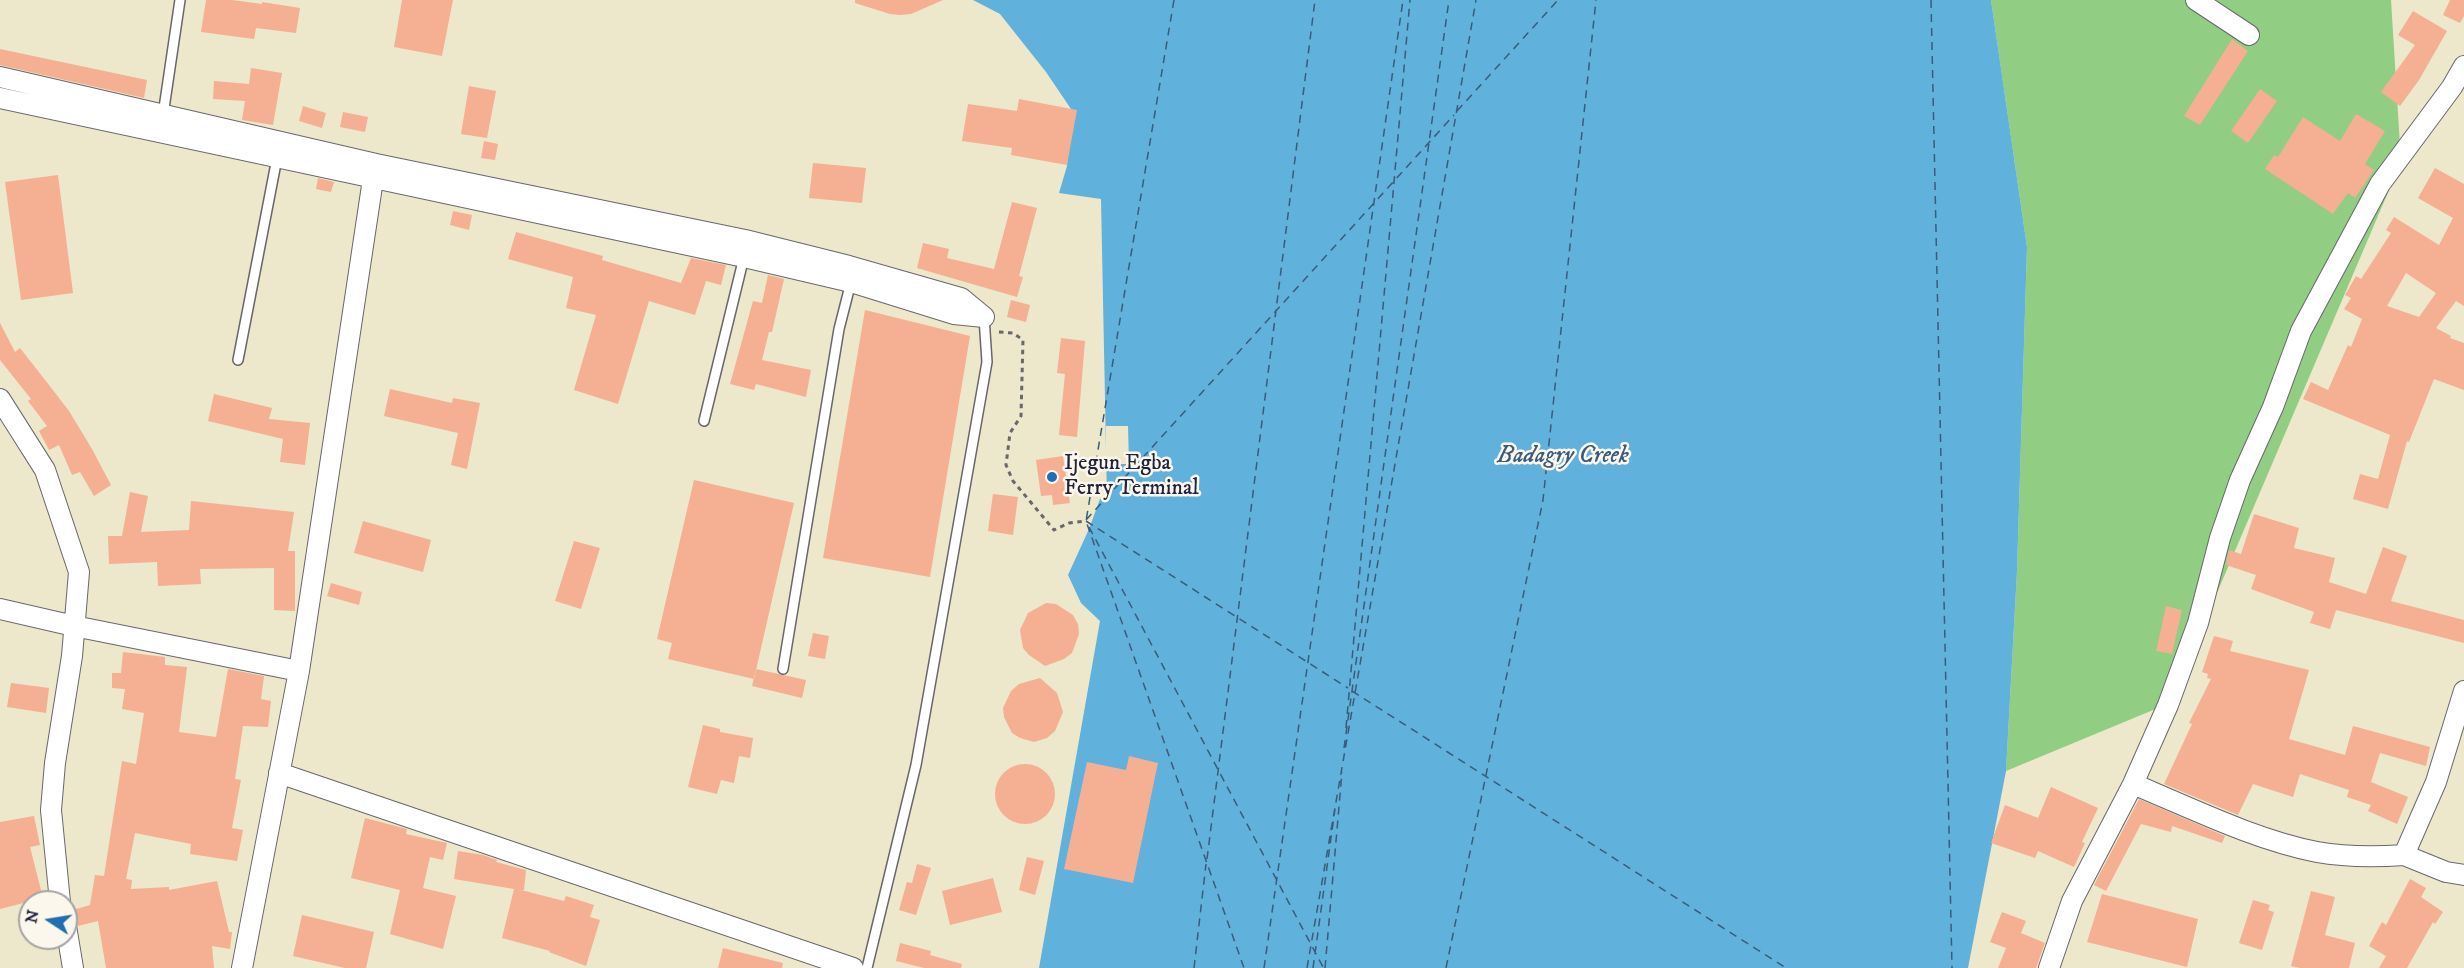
<!DOCTYPE html>
<html>
<head>
<meta charset="utf-8">
<style>
  body { margin:0 }
  #map { position:relative; width:2464px; height:968px; overflow:hidden; background:#ede7cb; font-family:"IM FELL DW Pica",serif }
  canvas { display:block }
  .north { position:absolute; left:18px; top:890px; width:60px; height:60px; box-sizing:border-box; background:#fbf7ec; border:2px solid #a4a2a5; border-radius:50%; rotate:282deg; font-size:16px; font-weight:700; line-height:24px; text-align:center; color:#22223b }
  .north::after { content:''; display:block; margin:auto; width:21px; height:27px; background:#1f6fb2; clip-path:polygon(50% 0,100% 100%,50% 72%,0 100%) }
</style>
</head>
<body>
<div id="map">
<canvas width="2464" height="968"></canvas>
<div class="north">N</div>
</div>
<script>
const ctx = document.querySelector('canvas').getContext('2d');
ctx.lineJoin = 'round';
function fill(path, color) {
  ctx.fillStyle = color;
  ctx.fill(path, 'evenodd');
}
function stroke(path, color, width, dash) {
  ctx.strokeStyle = color;
  ctx.lineWidth = width;
  ctx.lineCap = dash ? 'butt' : 'round';
  ctx.setLineDash(dash || []);
  ctx.stroke(path);
}
function write(font, color, halo, rows, align = 'center') {
  ctx.font = font + ' "IM FELL DW Pica",serif';
  ctx.lineWidth = 5;
  ctx.setLineDash([]);
  ctx.textBaseline = 'middle';
  ctx.strokeStyle = halo;
  ctx.fillStyle = color;
  for (const [text, x, y, turn = 0] of rows) {
    ctx.save();
    ctx.translate(x, y);
    ctx.rotate((+turn || 0) * Math.PI / 180);
    ctx.textAlign = isNaN(turn) ? turn : align;
    if (halo) ctx.strokeText(text, 0, 0);
    ctx.fillText(text, 0, 0);
    ctx.restore();
  }
}
fill(new Path2D(`
  M1991,0H2391L2401,162L2170,703L2006,771L2017,571L2027,247Z`), '#91cd82');
fill(new Path2D(`
  M973,0H1991L2027,247L2017,571L2006,771L1968,968H1039L1100,621L1081,603L1068,575L1089,529L1100,499H1107L1101,199L1059,193L1067,166L1071,109L1046,72L1000,14Z`), '#60b1db');
fill(new Path2D(`
  M1106,426H1128L1129,464H1106Z`), '#ede7cb');
stroke(new Path2D(`
  M1174,0L1086,521L1244,968
  M1931,0L1952,968
  M1457,111L1558,0
  M1086,520L1454,115
  M1086,521L1348,688
  M1089,527L1323,967
  M1352,691L1786,968
  M1346,728L1410,0
  M1344,748L1449,0
  M1207,859L1315,0
  M1194,968L1206,864
  M1264,968L1403,0
  M1307,968L1476,0
  M1313,968L1335,809
  M1325,968L1342,772
  M1446,968L1543,500L1596,0`), '#3b5b7b', 1.5, [8, 6]);
fill(new Path2D(`
  M206,0H232L262,4V2L300,8L296,33L256,28L254,39L201,32Z
  M402,0H453L442,56L394,47Z
  M855,0H943L911,14L900,15L890,14L855,3Z
  M2450,0H2464V16L2460,23L2443,15Z
  M2413,11L2447,31L2419,80L2400,106L2381,92L2415,45L2398,35Z
  M2232,39L2248,51L2200,125L2184,116Z
  M0,49L147,80L144,98L0,65Z
  M251,68L282,73L273,125L242,120L245,101L213,99L214,81L249,84Z
  M469,86L496,91L487,138L461,134Z
  M2260,89L2277,101L2248,143L2231,131Z
  M1019,99L1077,110L1067,165L1011,155L1012,148L962,141L968,104L1017,111Z
  M303,106L326,113L322,128L299,121Z
  M343,112L368,117L365,132L340,127Z
  M2356,114L2385,131L2365,164L2374,170L2355,198L2348,193L2333,214L2265,169L2274,155L2278,157L2303,117L2340,141Z
  M484,141L498,144L495,160L481,158Z
  M813,163L866,168L862,203L809,198Z
  M2435,168L2464,184V306L2456,301L2436,328L2451,336L2450,338L2464,343V390L2434,379L2409,442L2407,441L2388,509L2353,499L2360,474L2378,479L2390,435L2303,399L2311,382L2328,390L2348,345L2351,347L2362,319L2344,309L2351,298L2345,295L2356,276L2361,279L2391,233L2386,230L2394,217L2439,245L2453,218L2418,198ZM2406,273L2436,293L2419,317L2387,306Z
  M58,175L73,293L21,300L5,182Z
  M318,178L334,182L331,192L316,189Z
  M1012,202L1037,208L1019,276L1023,277L1017,297L917,268L923,243L949,249L947,258L994,269Z
  M453,211L472,215L469,230L450,225Z
  M516,232L603,256L602,260L681,283L691,258L726,265L721,285L706,281L695,315L649,301L618,404L574,390L596,315L566,308L573,277L508,259Z
  M768,275L784,279L772,332H769L762,360L811,370L806,397L756,384L754,390L730,384L753,301L762,303Z
  M1011,300L1030,305L1026,322L1007,317Z
  M865,310L970,336L930,577L823,558Z
  M0,323L15,352L20,348L49,385L69,411L92,449L111,485L94,496L80,472L72,475L59,445L49,450L39,431L47,426L28,401L31,399L0,360Z
  M1061,338L1085,341L1077,437L1059,435L1065,374L1057,373Z
  M390,389L452,403L453,398L480,403L467,469L451,465L458,433L384,416Z
  M214,394L272,408L269,419L310,423L305,465L280,462L283,439L208,421Z
  M1063,456L1070,503L1053,505L1052,495L1041,496L1036,460Z
  M694,480L794,503L754,679L668,659L672,643L657,639Z
  M130,492L148,496L141,532L189,530L191,501L294,512L288,551H295V611L274,610V568L200,569L201,584L158,586L157,562L109,564L108,536H122Z
  M993,494L1018,497L1013,535L988,531Z
  M2254,514L2299,528L2294,548L2335,558L2329,582L2366,594L2383,547L2407,556L2391,601L2464,620V643L2336,610L2330,629L2310,623L2314,612L2251,589L2256,575L2226,565L2229,550L2241,554Z
  M363,521L431,540L423,572L354,553Z
  M574,541L600,548L581,609L555,601Z
  M331,583L362,592L359,605L327,596Z
  M1046,603L1056,604L1073,615L1078,624L1079,634L1072,653L1064,659L1045,666L1029,655L1023,648L1020,630L1028,613Z
  M2166,606L2182,610L2172,654L2156,651Z
  M813,633L829,636L825,659L808,656Z
  M2214,636L2233,641L2230,651L2309,670L2289,739L2345,755L2353,726L2430,747L2426,766L2380,753L2371,782L2408,797L2397,824L2368,811L2371,805L2347,797L2349,790L2300,774L2293,797L2253,784L2238,815L2164,784L2192,724L2189,723L2211,679L2207,678L2208,674L2202,672Z
  M123,652L165,657V665L187,667L179,732L216,737L228,669L264,676L261,699L271,701L268,727L243,726L235,779L241,780L232,828L243,830L237,861L190,854L191,844L135,833L126,879L132,880L131,889L169,887V890L217,881L229,932H232L230,949L212,946L214,968H106L98,921L78,926L74,918L73,910L90,905L95,875L104,876L122,761L136,764L144,713L122,709L125,689L112,688V673H121Z
  M756,669L806,680L802,698L752,686Z
  M1040,678L1057,693L1063,712L1055,731L1047,738L1034,742L1020,738L1012,733L1004,717L1003,708L1011,691L1019,684Z
  M11,683L49,688L46,713L7,707Z
  M703,725L720,729V732L753,738L750,758L739,756L734,783L721,780L717,794L688,787Z
  M1129,756L1158,763L1133,883L1064,869L1087,762L1126,770Z
  M995 794a30 30 0 1 1 60 0a30 30 0 1 1-60 0Z
  M2051,787L2098,808L2082,842L2085,843L2074,867L2038,851L2035,858L1991,843L2005,805L2038,818Z
  M2139,799L2225,836L2222,843L2172,826L2171,832L2141,824L2106,891L2094,885Z
  M34,816L40,845L30,847L43,898L0,909V822Z
  M365,818L407,829L406,834L447,843L443,860L430,857L423,888L456,896L443,949L390,934L400,890L351,878Z
  M458,851L483,855L497,860L496,862L526,870L524,890H521L564,901L566,896L594,905L590,917L600,920L586,966L549,952L550,951L502,938L514,889L454,879Z
  M1027,857L1044,861L1035,895L1019,890Z
  M917,864L931,868L916,915L899,910L907,882L912,883Z
  M993,878L1002,912L950,925L942,891Z
  M2410,879L2426,888L2421,897L2443,912L2435,924L2433,922L2407,968H2379L2386,956L2369,946L2382,922L2386,925Z
  M2311,891L2335,897L2325,935L2355,943L2349,968H2300L2291,966Z
  M2102,894L2198,919L2187,967L2087,942Z
  M2253,900L2270,905L2268,910L2274,912L2262,950L2239,943Z
  M2002,912L2026,921L2021,933L2045,943L2036,968H1998L2006,948L1990,942Z
  M302,915L374,932L366,968H345L293,956Z
  M900,943L931,951L930,955L962,964L961,968H924L896,961Z
  M723,948L783,963L782,968H718Z`), '#f5af93');
const lane = new Path2D(`
  M163,115L180,0
  M238,360L277,158
  M704,421L744,257
  M783,669L839,329L851,282
  M867,968L916,765L987,362L984,317`);
const street = new Path2D(`
  M2196,0L2249,35
  M0,77L376,164L745,240L849,266L961,298L984,317
  M0,98L744,257L851,282L954,314L984,317
  M0,399L45,470L79,572L72,656L55,763L51,810L60,902
  M0,609L74,626L299,671
  M279,773L853,968
  M2133,784C2191,808 2255,840 2317,852C2345,857 2376,857 2404,855L2436,782L2464,691
  M2404,855L2446,872L2464,875
  M66,926L73,968
  M242,968L299,671L375,166
  M2049,968L2072,901L2133,784L2168,705L2198,623L2220,538L2240,480L2273,407L2301,331L2380,184L2452,87L2464,66`);
stroke(lane, '#69676d', 12);
stroke(street, '#69676d', 22);
stroke(new Path2D(`
  M999,332L1013,333L1023,340L1021,416L1010,433L1006,465L1013,481L1054,530L1069,523L1086,521`), '#69676d', 3, [4.5, 4.5]);
stroke(lane, '#fff', 9);
stroke(street, '#fff', 20);
for (const [x, y, r, color] of [
  [1052,477,6,"#1f6fb2"]
]) {
  const dot = new Path2D();
  dot.arc(x, y, r, 0, 2 * Math.PI);
  ctx.fillStyle = color;
  ctx.fill(dot);
  stroke(dot, '#fbf7ec', 2);
}
write('22px', '#22223b', '#fbf7ec', [
  ["Ijegun Egba",1064,464],
  ["Ferry Terminal",1064,489]
], 'left');
write('italic 24px', '#3b5b7b', '#fbf7ec', [
  ["Badagry Creek",1563,457]
]);
</script>
</body>
</html>
